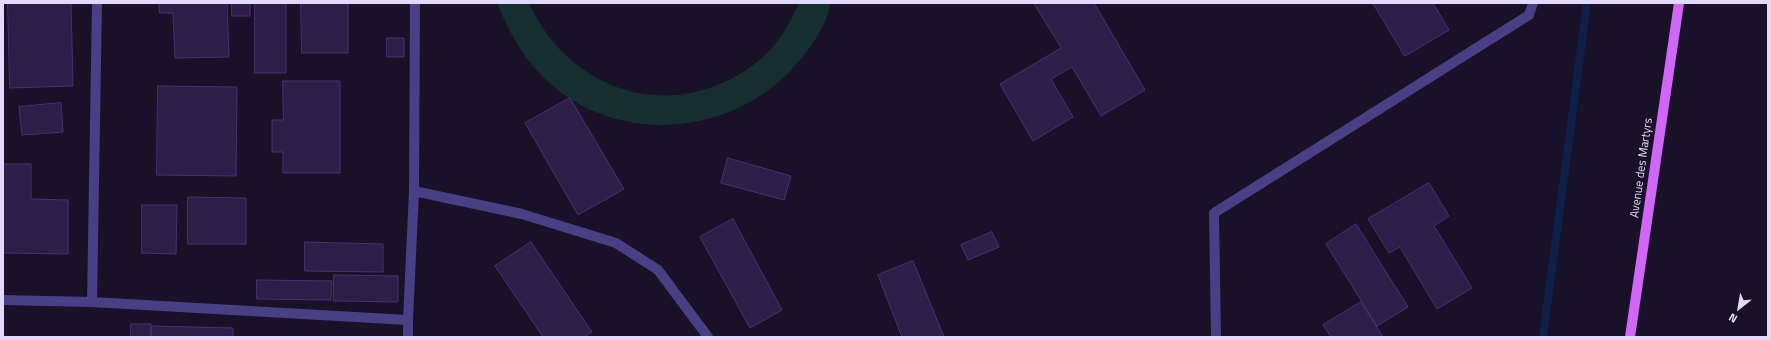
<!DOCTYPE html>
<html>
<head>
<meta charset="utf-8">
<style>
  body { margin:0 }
  #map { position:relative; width:1771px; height:340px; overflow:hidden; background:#181128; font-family:"Titillium Web",sans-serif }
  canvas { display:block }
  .frame { position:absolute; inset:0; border:4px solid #e2dafd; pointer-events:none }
  .north { position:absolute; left:1719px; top:288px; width:40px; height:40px; -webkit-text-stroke:3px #181128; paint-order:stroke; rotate:211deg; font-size:11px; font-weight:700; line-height:16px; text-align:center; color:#e2dafd }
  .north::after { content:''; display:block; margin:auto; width:14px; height:18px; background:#e2dafd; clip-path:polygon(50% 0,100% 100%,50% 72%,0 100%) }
</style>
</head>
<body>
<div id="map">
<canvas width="1771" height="340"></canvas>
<div class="frame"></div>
<div class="north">N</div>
</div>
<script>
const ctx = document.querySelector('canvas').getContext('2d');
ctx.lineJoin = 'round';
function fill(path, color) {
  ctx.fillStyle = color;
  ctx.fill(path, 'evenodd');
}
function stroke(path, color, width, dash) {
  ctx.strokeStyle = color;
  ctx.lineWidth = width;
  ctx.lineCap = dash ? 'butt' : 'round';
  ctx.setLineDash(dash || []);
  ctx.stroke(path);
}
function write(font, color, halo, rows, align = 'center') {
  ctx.font = font + ' "Titillium Web",sans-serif';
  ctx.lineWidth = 3;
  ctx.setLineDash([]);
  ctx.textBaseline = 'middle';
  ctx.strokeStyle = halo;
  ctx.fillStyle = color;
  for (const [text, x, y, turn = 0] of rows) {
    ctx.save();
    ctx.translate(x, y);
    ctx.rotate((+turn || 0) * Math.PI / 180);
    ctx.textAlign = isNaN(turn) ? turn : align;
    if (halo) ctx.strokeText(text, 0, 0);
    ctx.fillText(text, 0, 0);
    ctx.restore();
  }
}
fill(new Path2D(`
  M497,3H529C561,75 639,115 715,86C733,79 750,69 764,56C780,41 790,23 799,3H830C829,24 807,53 793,68C728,139 610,146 541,75C521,54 508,30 497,3Z`), '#152f31');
stroke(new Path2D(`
  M1543,337L1587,3`), '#101f48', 8);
const building = new Path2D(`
  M8,3H71L73,86L10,88Z
  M159,3H227L229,57L175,58L173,13H160Z
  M232,3H250V16H232Z
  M255,3H286V73H255Z
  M301,3H348V53H302Z
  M1034,3H1094L1145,90L1101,116L1072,67L1051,79L1073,117L1033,141L1000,84L1061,48Z
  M1373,3H1433L1449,30L1405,56Z
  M387,38H404V57H387Z
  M283,81H340V173H283V152H272V120H283Z
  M158,86L237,87L236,176L157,175Z
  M570,98L624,189L578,215L525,123Z
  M61,103L63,132L22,135L19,107Z
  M728,158L791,176L784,200L721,183Z
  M3,164H31V199L68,200V254L3,253Z
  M1429,183L1449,216L1434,226L1472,288L1437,309L1400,247L1389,253L1368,219Z
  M188,197L246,198V244H188Z
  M142,205H177L176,254L142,253Z
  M733,219L782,310L750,328L700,237Z
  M1356,224L1408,307L1377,326L1326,244Z
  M992,232L999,247L968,260L961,245Z
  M305,242L383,244V272L305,271Z
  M531,242L592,332L584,337H543L495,266Z
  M913,261L944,337H902L878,275Z
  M334,275L398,276V302L334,301Z
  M257,280L332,281L331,300L257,299Z
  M1361,302L1383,337H1331L1323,325Z
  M131,324H151L150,337H131Z
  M152,326L233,328V337H152Z`);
fill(building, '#2b1e48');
stroke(building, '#463272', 1);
stroke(new Path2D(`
  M414,191L522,214L616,243L658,270L708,337
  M3,300L92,302L408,320
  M92,302L97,3
  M408,337V320L414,191L415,3
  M1216,337L1214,213L1529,15L1533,3`), '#493f84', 10);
stroke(new Path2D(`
  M1630,337L1679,3`), '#d167f7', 10);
write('12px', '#e2dafd', '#181128', [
  ["Avenue des Martyrs",1642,168,-82]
]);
</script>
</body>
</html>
